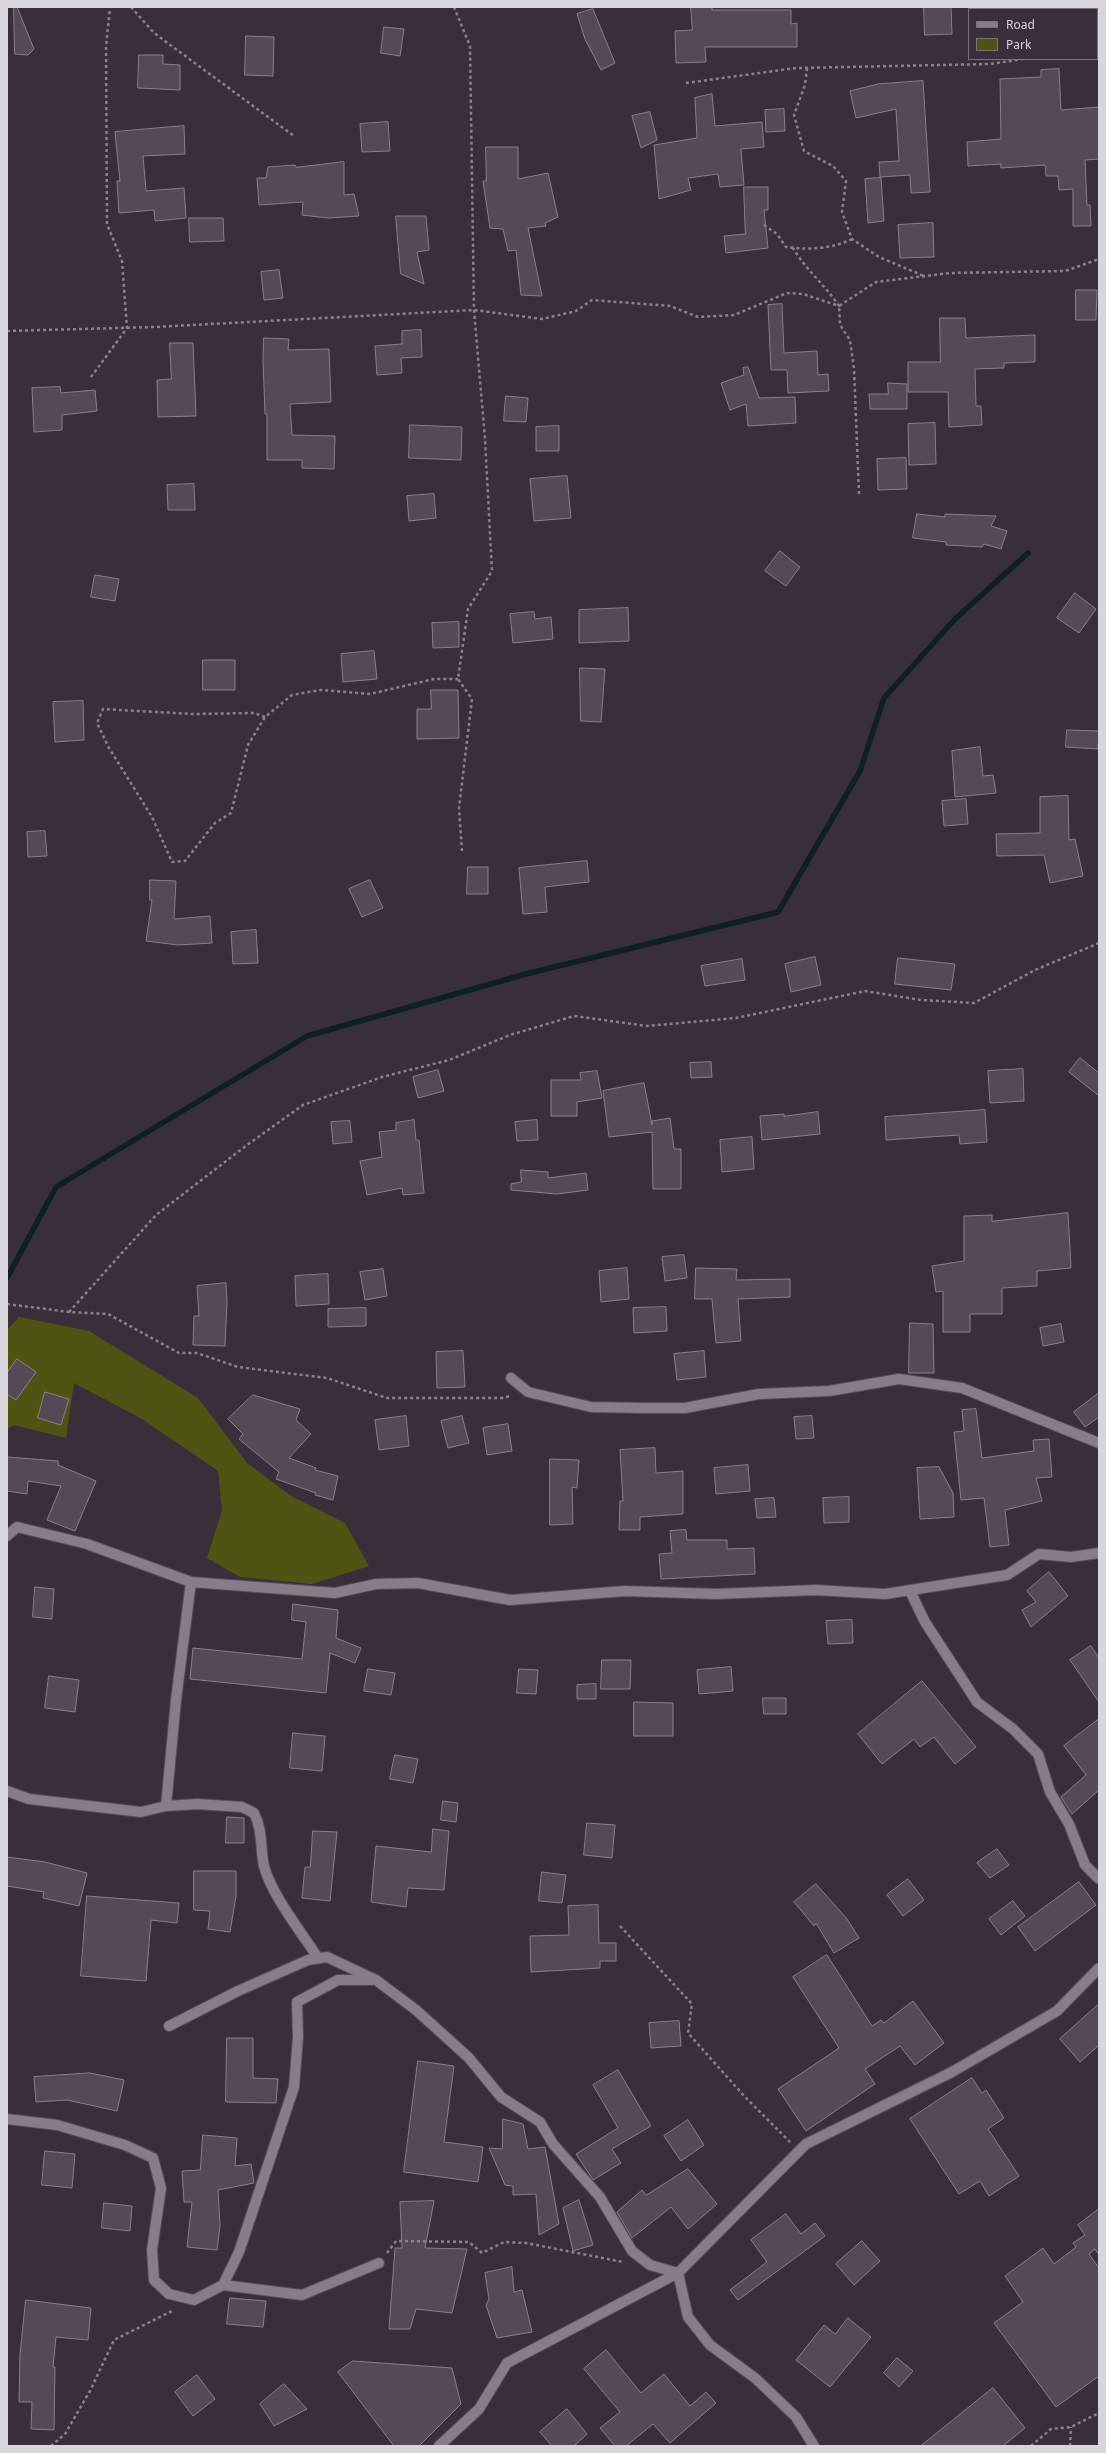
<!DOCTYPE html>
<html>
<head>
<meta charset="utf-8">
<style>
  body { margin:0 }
  #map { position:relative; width:1106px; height:2453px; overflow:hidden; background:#382f3b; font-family:"Noto Sans",sans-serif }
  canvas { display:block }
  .frame { position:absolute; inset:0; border:8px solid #dad4dc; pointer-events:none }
  .legend { position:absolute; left:968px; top:8px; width:130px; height:52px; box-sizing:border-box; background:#382f3b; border:1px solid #79717b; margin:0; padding:5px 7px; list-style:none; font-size:12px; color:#dad4dc }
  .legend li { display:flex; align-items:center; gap:8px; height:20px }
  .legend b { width:20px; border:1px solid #79717b }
</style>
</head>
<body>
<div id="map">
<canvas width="1106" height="2453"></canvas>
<div class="frame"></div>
<ul class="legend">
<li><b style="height:5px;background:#877c89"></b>Road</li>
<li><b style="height:11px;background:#4f5413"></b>Park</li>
</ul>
</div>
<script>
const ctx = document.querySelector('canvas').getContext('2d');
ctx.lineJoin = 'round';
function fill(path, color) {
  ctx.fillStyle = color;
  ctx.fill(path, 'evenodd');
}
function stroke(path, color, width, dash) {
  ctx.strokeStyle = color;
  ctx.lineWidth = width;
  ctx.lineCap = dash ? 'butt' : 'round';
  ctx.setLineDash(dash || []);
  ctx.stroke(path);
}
fill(new Path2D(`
  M19,1317L89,1331L198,1398L247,1463L291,1496L345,1523L369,1566L312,1584L240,1577L207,1558L222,1510L218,1471L142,1419L74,1383L66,1438L14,1425L7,1429V1330Z`), '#4f5413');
stroke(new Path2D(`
  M7,1278L56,1187L307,1036L526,974L778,912L860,771L884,698L955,619L1028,553`), '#0f2022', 5.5);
const building = new Path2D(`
  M14,7H17L34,49L28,55L15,54Z
  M691,7H712V10H791V24L797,23V47H705L706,62L676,63L675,31L692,30Z
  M924,7H951L952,34L925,35Z
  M593,9L615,63L601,70L585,39L577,14Z
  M384,27L404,29L400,56L381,53Z
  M246,36L274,37L273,76L245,75Z
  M139,55H163V64L180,65V90L138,88Z
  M1059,69L1061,110L1099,107V159L1085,160L1087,205H1090L1091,226H1073V189L1059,190L1058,176H1046L1045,165L1001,168V164L968,166L967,142L1001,139L1000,79L1041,77V70Z
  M923,81L930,192L911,193L910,175L880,177L879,162L899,161L896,109L856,118L850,91L878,84Z
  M712,94L715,126L762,122L764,147L741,149L744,185L720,187L718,174L688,178L691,190L659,199L654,145L697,138L695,98Z
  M784,109L785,131L766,132L765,110Z
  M650,112L657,140L641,148L632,116Z
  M388,122L390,151L362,152L360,124Z
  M184,126L185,154L143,156L146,191L184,188L186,218L155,221L154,210L119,213L117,181H120L115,132Z
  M486,147H518V179L548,173L558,217L545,223L546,226L528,228L542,296L521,295L516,250L508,251L503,229L490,228L483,181H486Z
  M344,162V195L354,194L359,216L328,218L302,215L303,202L259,205L257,178H266L268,167L295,165L296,167Z
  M881,178L884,221L868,223L865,179Z
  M744,187H768V210H764L768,248L726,253L724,236L745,234Z
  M396,216H426L429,250L417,252L424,284L401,274Z
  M189,218H223L224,241L190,242Z
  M933,223L934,257L900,258L898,225Z
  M279,270L283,298L264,300L261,272Z
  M1076,290H1097L1096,320H1076Z
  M782,304L784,353L817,351L818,375L828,374L829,391L788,393L787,370H771L768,305Z
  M940,318H965L966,338L1035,335V362L1004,363V368L975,369L976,406H981L982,425L949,427L948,392H908V362H940Z
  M421,330L422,357L401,358L402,373L377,375L375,346L402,344V331Z
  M264,338L289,339L288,350L329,349L331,402L290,404L292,435L335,436L334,469L302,468V460H267V414H265L263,360Z
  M170,343H193L196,416L158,417L157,380L171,379Z
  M748,367L759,398L795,397L796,423L748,426L746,404L730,410L721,383L744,375L743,368Z
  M888,383L907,384V409H870L869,394H888Z
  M60,387L61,393L95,390L97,411L62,415V430L34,432L32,388Z
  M506,396L528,398L526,422L504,421Z
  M935,423L936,464L909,465L908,424Z
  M410,425L462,427L461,460L409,458Z
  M559,426V451H536V427Z
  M906,458L907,489L878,490L877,459Z
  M567,476L571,518L534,521L530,479Z
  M194,484L195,510H168L167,485Z
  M434,494L436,518L409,521L407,496Z
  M917,514L945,517V514L996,516L991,526L1007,531L1001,549L984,544L982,547L946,545V542L913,538Z
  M780,551L800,567L786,586L765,571Z
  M95,575L119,579L115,601L91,597Z
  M1075,593L1096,609L1079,633L1057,618Z
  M628,608L629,641L579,643V610Z
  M534,612L535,619L551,617L553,639L513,643L510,614Z
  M459,622V647L433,648L432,623Z
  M374,651L377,679L343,682L341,654Z
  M203,660H235V690H203Z
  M580,668L605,669L601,722L581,721Z
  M431,690H458L459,738L417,739V709H431Z
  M83,701L84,740L55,742L53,702Z
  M1067,730L1099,731L1098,749L1066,747Z
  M980,747L983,776L993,775L996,793L955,797L952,751Z
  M1068,796L1069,840L1075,839L1083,876L1050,883L1044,855L997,856L996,834L1040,833V797Z
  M966,799L968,824L944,826L942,801Z
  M45,831L47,856L28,857L27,832Z
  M587,861L589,882L545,887L547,912L523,914L519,868Z
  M468,867H488V894H467Z
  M150,880L176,881L174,919L210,916L212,943L178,945L146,941L152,900H150Z
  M370,880L383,908L362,917L349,889Z
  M256,930L258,963L233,964L231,932Z
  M815,957L821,985L791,992L785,964Z
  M898,958L955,964L951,990L895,984Z
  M742,959L745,980L705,986L701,966Z
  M1080,1058L1099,1073V1096L1069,1072Z
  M711,1062L712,1077L691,1078L690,1063Z
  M1023,1069L1024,1101L990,1103L988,1071Z
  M438,1070L444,1091L418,1098L413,1077Z
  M597,1071L602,1098L577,1102V1116H551V1080H581L580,1073Z
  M644,1083L652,1125V1121L670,1118L674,1149H681V1189H653L652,1132L609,1137L603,1091Z
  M985,1110L987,1142L960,1144L959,1135L886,1140L885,1117Z
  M818,1112L820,1134L762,1140L760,1116L784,1114V1116Z
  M414,1120L416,1140H419L424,1193L403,1195L402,1188L367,1195L360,1161L382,1157L379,1132L396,1130V1123Z
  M537,1120L538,1140L517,1141L515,1122Z
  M350,1121L352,1142L333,1144L331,1122Z
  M752,1137L754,1169L722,1172L720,1140Z
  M521,1170L548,1172V1178L586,1173L588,1190L557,1194L511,1190V1184L521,1182Z
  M1068,1213L1071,1268L1037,1271V1286L1002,1288V1314H970V1332H943V1291L936,1292L932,1266L964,1261V1216L992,1215V1221Z
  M684,1255L687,1278L665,1281L662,1257Z
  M627,1268L629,1299L601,1302L599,1271Z
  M696,1268L737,1269L736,1280L790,1279V1297L738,1299L741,1341L716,1343L712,1299H695Z
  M383,1269L387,1296L365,1300L360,1272Z
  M328,1274L329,1304L296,1306L295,1276Z
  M226,1283L227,1302L225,1346L193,1345L194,1316H199L197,1286Z
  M666,1307L667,1331L634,1333L633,1308Z
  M366,1308V1326L328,1327V1309Z
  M910,1323L933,1324L934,1373H909Z
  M1061,1324L1064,1342L1043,1346L1040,1328Z
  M463,1351L465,1387L437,1388L436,1352Z
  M704,1351L706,1377L677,1380L674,1354Z
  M17,1359L36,1372L16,1400L7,1394V1373Z
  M45,1392L69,1399L61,1425L38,1418Z
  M1099,1393V1417L1085,1427L1074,1412Z
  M253,1395L300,1409L296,1420L311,1434L289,1458L316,1468L315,1470L338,1476L333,1500L315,1495L316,1493L276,1479L279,1472L239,1439L243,1434L228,1419Z
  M976,1409L982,1458L1034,1451L1033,1440L1049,1439L1052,1477L1036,1478L1042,1501L1005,1510L1009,1545L990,1547L984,1498L961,1500L954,1432L964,1431L962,1410Z
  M406,1416L409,1446L379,1450L375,1420Z
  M462,1416L469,1443L448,1448L441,1421Z
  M812,1416L814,1438L796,1439L794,1417Z
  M508,1424L512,1451L487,1455L483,1428Z
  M655,1448L656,1473L683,1471V1514L640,1517V1530H619L620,1501H623L620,1450Z
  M7,1457L58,1461V1465L96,1481L75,1531L47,1520L61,1486L28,1481L27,1494L7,1491Z
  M550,1459L579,1460L577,1488L572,1487L573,1524L550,1525Z
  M748,1465L750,1491L716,1494L714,1468Z
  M939,1467L953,1493L954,1517L920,1519L917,1468Z
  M849,1497V1522L824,1523L823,1498Z
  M774,1498L776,1517L757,1518L755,1499Z
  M686,1530L687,1540H727V1549L754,1548L755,1574L661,1579L659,1554L672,1553L670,1531Z
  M1049,1572L1068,1596L1031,1627L1022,1610L1036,1602L1027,1591Z
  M35,1587L54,1589L52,1619L33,1617Z
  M293,1604L338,1610L336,1638L361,1648L355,1663L330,1653L326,1693L190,1679L193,1648L302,1659L306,1622L292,1620Z
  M852,1620L853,1643L828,1644L826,1621Z
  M1091,1646L1099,1658V1702L1070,1660Z
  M602,1660H631L630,1689H601Z
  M731,1667L733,1691L699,1694L697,1670Z
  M368,1669L395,1673L391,1695L364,1691Z
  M519,1669L538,1670L536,1694L517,1693Z
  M49,1676L79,1680L75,1712L45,1708Z
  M922,1681L976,1747L955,1764L934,1737L920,1747L914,1739L882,1764L858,1734Z
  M596,1684V1699H577V1685Z
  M763,1698H786V1714H764Z
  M634,1702L673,1703V1736H634Z
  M1099,1719V1790L1072,1814L1061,1797L1086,1775L1064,1746Z
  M293,1733L325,1736L322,1771L290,1768Z
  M395,1755L418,1759L413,1783L390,1779Z
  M443,1801L458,1803L456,1822L441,1820Z
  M227,1817L244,1818V1843H226Z
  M587,1823L615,1825L612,1858L584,1855Z
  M433,1829L449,1831L444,1890L408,1888L406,1907L371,1902L376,1846L431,1852Z
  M313,1831L337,1832L330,1901L302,1898L305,1867H310Z
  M997,1849L1009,1865L990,1878L977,1863Z
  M7,1857L45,1862L87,1873L79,1906L43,1898L44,1892L7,1886Z
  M194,1871H236V1896L230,1932L208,1929L210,1911L194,1910Z
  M542,1872L566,1875L562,1903L539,1901Z
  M908,1879L924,1900L903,1916L887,1895Z
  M1079,1882L1096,1905L1035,1951L1018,1927Z
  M816,1884L847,1919L859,1938L834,1953L816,1923L814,1926L794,1902Z
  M87,1896L179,1903L177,1923L151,1920L146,1981L81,1976Z
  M1013,1901L1025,1916L1001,1935L989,1919Z
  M598,1905L599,1943H616V1961H600V1968L531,1972L530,1936L569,1935L568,1906Z
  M827,1955L872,2026L881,2020L884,2023L913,2001L944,2043L915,2065L900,2046L865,2069L875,2084L806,2131L778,2089L839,2048L793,1977Z
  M1099,2004V2045L1080,2062L1060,2039Z
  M679,2021L681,2046L651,2048L649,2023Z
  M227,2038H253V2078L278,2079L276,2103L226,2102Z
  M418,2061L454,2066L444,2142L483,2147L478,2182L404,2172Z
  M618,2070L651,2126L612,2149L621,2163L593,2180L576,2154L618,2128L593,2085Z
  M90,2073L124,2080L117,2111L67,2100L36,2102L34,2077Z
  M972,2078L982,2093L986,2090L1004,2118L988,2129L1019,2176L989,2196L980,2181L959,2194L910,2119Z
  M503,2119L523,2124L528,2149L545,2147L559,2224L539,2235L536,2194L513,2195V2186L505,2185L489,2148L502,2149Z
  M688,2120L704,2145L681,2161L664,2136Z
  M203,2135L237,2138L235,2166L251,2164L254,2183L218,2190L220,2225L217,2250L187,2247L192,2202H184L182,2171L200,2170Z
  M45,2151L75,2154L72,2188L42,2185Z
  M688,2169L717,2204L688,2229L671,2207L632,2238L617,2212L642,2190L646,2195Z
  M579,2200L593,2245L573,2251L563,2208Z
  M434,2201L425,2248L467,2249L452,2313L416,2309L410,2329H389L395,2248H402L400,2202Z
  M104,2203L132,2206L130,2231L102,2228Z
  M1099,2209V2255L1095,2249L1089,2254L1099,2268V2376L1056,2407L994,2323L1023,2302L1005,2276L1043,2248L1054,2264L1076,2247L1073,2243L1085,2235L1078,2225Z
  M786,2214L801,2234L815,2223L825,2236L738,2300L730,2290L767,2262L751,2240Z
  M862,2241L880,2261L854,2285L836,2264Z
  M512,2267L514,2292L522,2290L532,2332L497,2338L486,2305L489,2299L485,2273Z
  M230,2298L266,2301L263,2327L227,2324Z
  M26,2300L91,2308L88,2340L56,2337L53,2367H55L54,2430L31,2429L32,2402H19L20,2355Z
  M848,2318L871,2337L830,2387L796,2360L824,2325L835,2334Z
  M606,2350L641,2393L664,2374L690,2406L706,2392L716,2403L670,2443L653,2424L626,2446H615L600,2428L620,2412L584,2369Z
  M897,2358L913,2371L899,2387L884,2373Z
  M353,2361L452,2368L461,2404L419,2446H394L338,2372Z
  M197,2375L215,2399L193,2416L175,2392Z
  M284,2384L307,2409L274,2426L260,2404Z
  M993,2388L1025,2428L1003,2446H921Z
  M567,2409L587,2434L574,2446H552L540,2432Z`);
fill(building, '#544a56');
stroke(building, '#8a7f8d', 1);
const minor = new Path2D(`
  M511,1378L528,1392L591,1407L644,1408H685L759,1394L829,1391L899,1379L962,1388L1099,1443
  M7,1536L17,1527L87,1544L191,1582L335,1593L376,1584L418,1583L510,1600L625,1591L716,1594L816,1590L885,1594L1007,1575L1039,1554L1071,1557L1099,1553
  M910,1591L925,1622L977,1702L1013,1729L1038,1754L1050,1792L1069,1824L1085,1865L1099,1879
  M7,1791L29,1799L141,1812L166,1806L197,1804L242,1807L254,1813C263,1830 260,1848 264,1866C271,1894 302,1933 318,1958
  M166,1806L176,1700L191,1582
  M169,2026L238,1991L308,1960L327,1957L376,1980L416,2010L469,2058L501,2097L540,2122L553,2144L600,2197L632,2251L650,2265L678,2273L688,2317L710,2345L755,2378L796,2417L814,2446
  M7,2119L57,2125L125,2145L153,2158L161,2188L152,2250L154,2280L169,2294L194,2300L223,2285L302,2295L379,2263
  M223,2285L239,2252L294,2087L298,2037L297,2002L338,1980H372
  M439,2446L479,2409L507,2363L678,2273L806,2144L952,2072L1057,2011L1099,1968`);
stroke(minor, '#544c56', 12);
stroke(new Path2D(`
  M131,7L154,33L294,136
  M454,7L470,46L474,310L485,439L492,571L468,609L458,679L472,699L459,808L462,851
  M1097,46H1099
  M807,68L805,85L794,115L804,151L833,166L846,181L842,212L852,239L879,257L924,276
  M686,83L796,68L990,64L1023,59
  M764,225L777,234L786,247C808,250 832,249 852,239
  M7,331L155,327L474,310L542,319L576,311L592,300L670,306L698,317L734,315L787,293L803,294L839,306C825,285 806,270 793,248
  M91,377L127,328L122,261L107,224L106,47L110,7
  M859,494L854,369L850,340L840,325L839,306L876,282L950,273L1065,271L1099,259
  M265,717L254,713L192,714L103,709L97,723L109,748L152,817L172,862L185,861L215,823L231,813L248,745L265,717L292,695L321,690L370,694L434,679H458
  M7,1304L69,1312L108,1314L179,1353H197L238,1367L327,1378L387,1398H502L510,1396
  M69,1312L156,1215L243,1148L303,1105L382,1077L449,1060L510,1035L574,1016L647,1026L736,1018L865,991L921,1000L974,1003L1035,970L1099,943
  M620,1926L692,2004L688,2033L745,2097L790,2142
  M387,2253L396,2241L469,2242L482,2253L504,2242L526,2243L623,2262
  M51,2446L65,2434L90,2391L114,2340L174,2310
  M1031,2446L1051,2429L1071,2427L1099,2413
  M1070,2446L1071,2427`), '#8a828c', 2.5, [3, 3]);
stroke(minor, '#877c89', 10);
</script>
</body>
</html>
